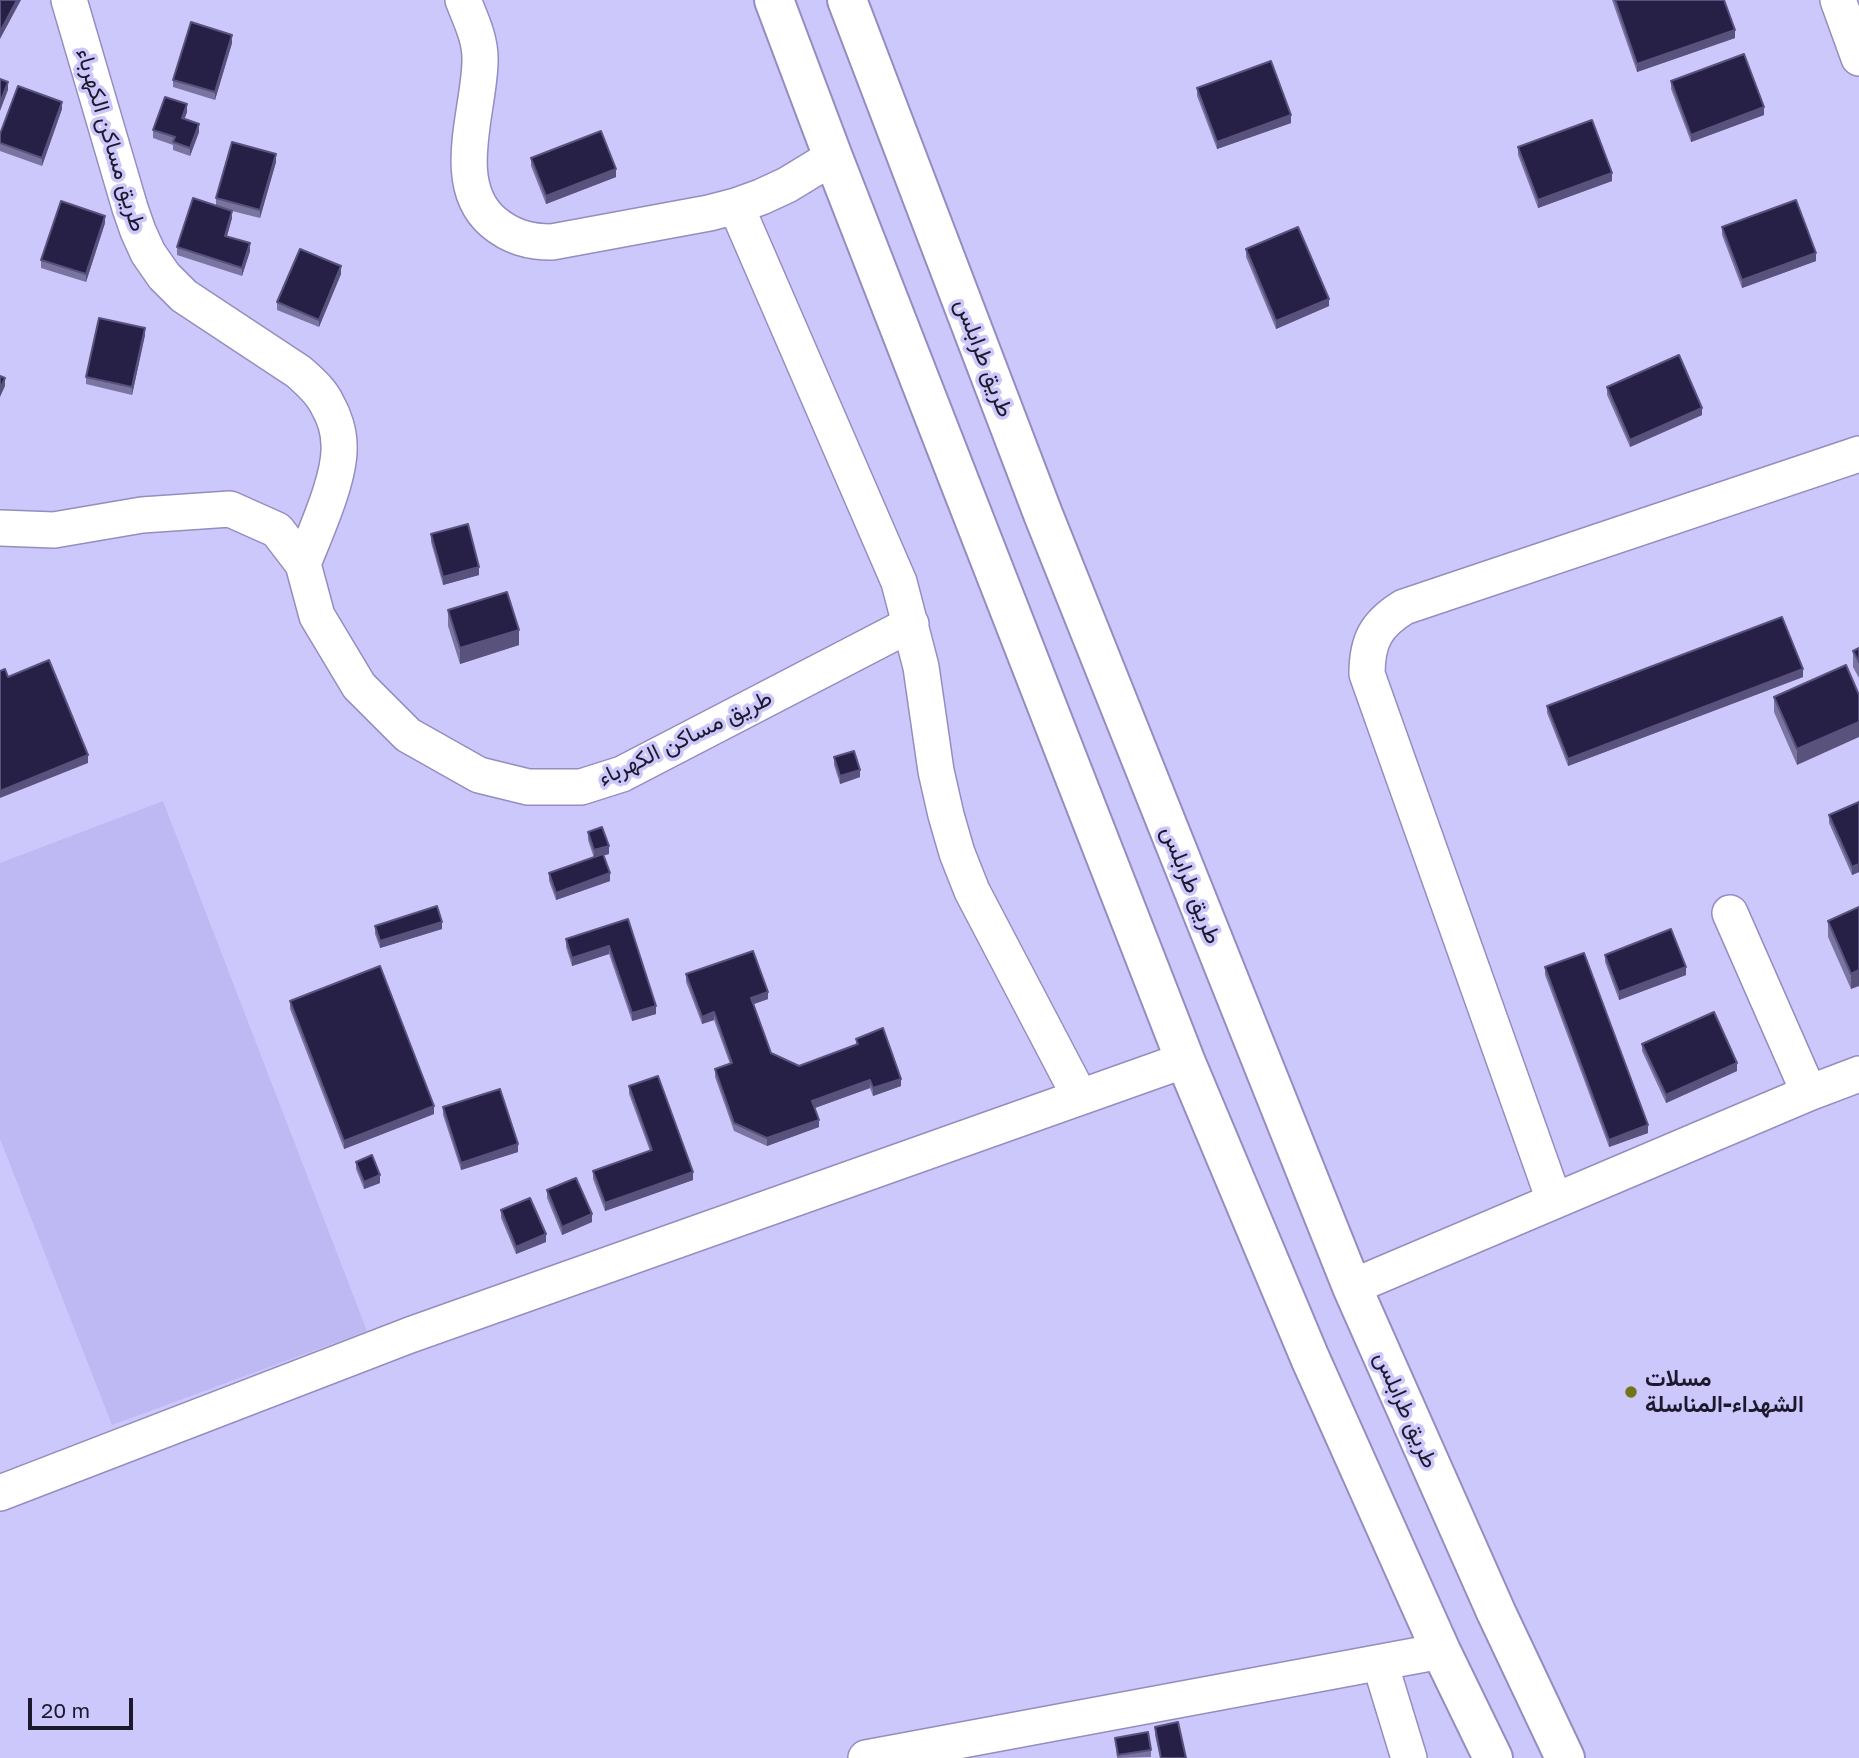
<!DOCTYPE html>
<html>
<head>
<meta charset="utf-8">
<style>
  body { margin:0 }
  #map { position:relative; width:1859px; height:1758px; overflow:hidden; background:#cdc8fc; font-family:"Golos Text",sans-serif }
  canvas { display:block }
  .scale { position:absolute; left:28px; top:1698px; width:105px; height:32px; box-sizing:border-box; border:4px solid #1c192c; border-top:0; padding-left:9px; font-size:21px; line-height:24px; white-space:nowrap; color:#1c192c; -webkit-text-stroke:5px #cdc8fc; paint-order:stroke }
</style>
</head>
<body>
<div id="map">
<canvas width="1859" height="1758"></canvas>
<div class="scale">20 m</div>
</div>
<script>
const ctx = document.querySelector('canvas').getContext('2d');
ctx.lineJoin = 'round';
function fill(path, color) {
  ctx.fillStyle = color;
  ctx.fill(path, 'evenodd');
}
function stroke(path, color, width, dash) {
  ctx.strokeStyle = color;
  ctx.lineWidth = width;
  ctx.lineCap = dash ? 'butt' : 'round';
  ctx.setLineDash(dash || []);
  ctx.stroke(path);
}
function write(font, color, halo, rows, align = 'center') {
  ctx.font = font + ' "Golos Text",Vazirmatn,sans-serif';
  ctx.lineWidth = 7;
  ctx.setLineDash([]);
  ctx.textBaseline = 'middle';
  ctx.strokeStyle = halo;
  ctx.fillStyle = color;
  for (const [text, x, y, turn = 0] of rows) {
    ctx.save();
    ctx.translate(x, y);
    ctx.rotate((+turn || 0) * Math.PI / 180);
    ctx.textAlign = isNaN(turn) ? turn : align;
    if (halo) ctx.strokeText(text, 0, 0);
    ctx.fillText(text, 0, 0);
    ctx.restore();
  }
}
fill(new Path2D(`
  M163,801L367,1331L112,1425L0,1139V863Z`), '#beb9f2');
const street = new Path2D(`
  M69,0L130,208L138,231L148,253L164,276L184,296L299,372C309,381 321,391 327,404C334,416 339,432 339,445C341,477 315,533 303,564
  M463,0C471,20 481,40 480,62C479,112 449,184 493,222C511,237 529,242 552,242L709,213L736,206L761,197L787,185L833,157
  M1838,0L1859,58
  M736,206L899,582L921,667L936,771L946,815L957,853L972,891L1080,1097
  M0,528L54,530L142,515L230,509L277,530L303,564L317,616L359,686L408,735L479,775L528,787H581L622,774L911,624
  M1730,913L1809,1093
  M1554,1200L1367,674C1367,641 1376,624 1404,607L1859,454
  M1352,1287L1809,1093L1859,1074
  M0,1493L410,1335L1185,1060
  M1380,1663L1409,1758
  M866,1758L1441,1651`);
const highway = new Path2D(`
  M774,0L833,157L1185,1060L1310,1358L1441,1651L1493,1758
  M847,0L1043,514L1352,1287L1496,1612L1565,1758`);
stroke(street, '#938ebf', 38);
stroke(highway, '#938ebf', 42);
stroke(street, '#fff', 35);
stroke(highway, '#fff', 38);
fill(new Path2D(`
  M1612,0H1724L1735,38L1637,72Z
  M232,43L215,100L173,87V80Z
  M1671,81L1764,115L1691,142L1671,89Z
  M1197,88L1291,123L1217,149L1197,96Z
  M62,109L42,166L0,151V134Z
  M187,112L184,119L199,132L190,156L173,150V145L153,138V130Z
  M1518,147L1612,181L1538,208L1518,155Z
  M531,158L616,177L546,204L531,166Z
  M276,162L260,218L232,211V218L227,236L250,251L242,276L177,255V247L216,205V198Z
  M105,223L86,282L41,268V260Z
  M1722,227L1816,261L1742,288L1722,235Z
  M1246,249L1329,306L1276,329L1246,257Z
  M341,274L319,327L277,310V302Z
  M145,335L132,395L86,384V377Z
  M1607,387L1702,415L1630,447L1607,395Z
  M431,534L479,575L443,585L431,542Z
  M448,610L519,645L460,664L448,626Z
  M1859,648V678L1853,667V651Z
  M1846,665L1797,765L1774,712V697Z
  M1803,677L1568,766L1547,713V706Z
  M834,757L860,777L840,784L834,765Z
  M1859,802V872L1852,875L1829,823V815Z
  M588,832L609,854L604,855L610,881L556,900L549,881V873L594,858L588,840Z
  M1859,907L1851,989L1828,937V921Z
  M628,919L656,1014L632,1021L609,954L572,966L566,947V939Z
  M375,926L442,929L380,948L375,934Z
  M1605,955L1686,975L1619,1000L1605,962Z
  M1545,967L1648,1133L1609,1147L1545,975Z
  M686,974L768,999L754,1004L771,1053L799,1066L856,1045V1039L901,1086L873,1096L870,1088L815,1108L819,1127L767,1146L734,1131L715,1077V1069L730,1064L714,1020L702,1024L686,982Z
  M290,1001L434,1114L344,1149L290,1009Z
  M1642,1044L1737,1071L1666,1103L1642,1051Z
  M629,1086L693,1180L605,1211L593,1179V1171L650,1151L629,1094Z
  M443,1107L518,1152L461,1170L443,1115Z
  M356,1162L380,1183L364,1189L356,1169Z
  M547,1190L592,1222L562,1235L547,1198Z
  M501,1210L546,1242L516,1254L501,1218Z
  M1155,1727L1186,1758H1160L1155,1735Z
  M1115,1738L1151,1750V1757L1117,1758Z`), '#7a74a1');
fill(new Path2D(`
  M17,0H21L0,39V32Z
  M1735,30V38L1637,72V64Z
  M232,35V43L215,100V92Z
  M8,82V90L0,111V103Z
  M62,102V109L42,166V158Z
  M187,104V112L182,126V118Z
  M1764,107V115L1691,142V135Z
  M1291,115V123L1217,149V142Z
  M199,124V132L190,156V148Z
  M276,154V162L260,218V210Z
  M616,169V177L546,204V196Z
  M1612,173V181L1538,208V200Z
  M232,211V218L225,243V236Z
  M105,216V223L86,282V274Z
  M250,243V251L242,276V268Z
  M1816,253V261L1742,288V280Z
  M341,266V274L319,327V320Z
  M1329,299V306L1276,329V321Z
  M145,328V335L132,395V387Z
  M5,378V386L0,397V389Z
  M1702,408V415L1630,447V440Z
  M479,567V575L443,585V577Z
  M519,630V645L460,664V648Z
  M1803,669V677L1568,766V759Z
  M1859,722V737L1797,765V749Z
  M88,755V763L0,798V791Z
  M860,770V777L840,784V776Z
  M609,846V854L594,858V850Z
  M1859,864V872L1852,875V867Z
  M610,873V881L556,900V893Z
  M442,922V929L380,948V941Z
  M609,946V954L572,966V958Z
  M1686,967V975L1619,1000V992Z
  M1859,970V986L1851,989V974Z
  M768,992V999L751,1005V998Z
  M656,1006V1014L632,1021V1013Z
  M714,1012V1020L702,1024V1017Z
  M1737,1063V1071L1666,1103V1095Z
  M901,1079V1086L873,1096V1088Z
  M870,1080V1088L812,1109V1101Z
  M434,1106V1114L344,1149V1141Z
  M819,1120V1127L767,1146V1138Z
  M1648,1125V1133L1609,1147V1140Z
  M518,1144V1152L461,1170V1163Z
  M693,1172V1180L605,1211V1203Z
  M380,1175V1183L364,1189V1182Z
  M592,1214V1222L562,1235V1227Z
  M546,1234V1242L516,1254V1247Z`), '#58527d');
const building = new Path2D(`
  M0,0H17L0,32Z
  M1615,0H1724L1735,30L1637,64Z
  M191,22L232,35L215,92L173,80Z
  M1744,54L1764,107L1691,135L1671,81Z
  M1271,61L1291,115L1217,142L1197,88Z
  M0,79L8,82L0,103Z
  M18,86L62,102L42,158L0,143V134Z
  M165,97L187,104L182,118L199,124L190,148L173,142L175,137L153,130Z
  M1592,120L1612,173L1538,200L1518,147Z
  M601,131L616,169L546,196L531,158Z
  M232,142L276,154L260,210L216,198Z
  M193,198L232,211L225,236L250,243L242,268L177,247Z
  M1796,200L1816,253L1742,280L1722,227Z
  M61,201L105,216L86,274L41,260Z
  M1298,227L1329,299L1276,321L1246,249Z
  M300,249L341,266L319,320L277,302Z
  M99,318L145,328L132,387L86,377Z
  M1679,355L1702,408L1630,440L1607,387Z
  M0,376L5,378L0,389Z
  M468,524L479,567L443,577L431,534Z
  M507,592L519,630L460,648L448,610Z
  M1782,617L1803,669L1568,759L1547,706Z
  M1859,648V662L1853,651Z
  M49,660L88,755L0,791V671L5,669L8,677Z
  M1846,665L1859,695V722L1797,749L1774,697Z
  M854,751L860,770L840,776L834,757Z
  M1859,802V864L1852,867L1829,815Z
  M602,827L609,846L594,850L588,832Z
  M603,854L610,873L556,893L549,873Z
  M437,906L442,922L380,941L375,926Z
  M1859,907V970L1851,974L1828,921Z
  M628,919L656,1006L632,1013L609,946L572,958L566,939Z
  M1671,929L1686,967L1619,992L1605,955Z
  M753,951L768,992L751,998L771,1053L799,1066L858,1044L856,1039L883,1028L901,1079L873,1088L870,1080L812,1101L819,1120L767,1138L734,1123L715,1069L732,1063L714,1012L702,1017L686,974Z
  M1584,953L1648,1125L1609,1140L1545,967Z
  M380,966L434,1106L344,1141L290,1001Z
  M1714,1012L1737,1063L1666,1095L1642,1044Z
  M658,1076L693,1172L605,1203L593,1171L652,1150L629,1086Z
  M500,1089L518,1144L461,1163L443,1107Z
  M372,1155L380,1175L364,1182L356,1162Z
  M576,1178L592,1214L562,1227L547,1190Z
  M530,1198L546,1234L516,1247L501,1210Z
  M1178,1722L1186,1758H1161L1155,1727Z
  M1148,1732L1151,1750L1118,1755L1115,1738Z`);
fill(building, '#261f46');
stroke(building, '#58527d', 2);
for (const [x, y, r, color] of [
  [1631,1392,7,"#747317"]
]) {
  const dot = new Path2D();
  dot.arc(x, y, r, 0, 2 * Math.PI);
  ctx.fillStyle = color;
  ctx.fill(dot);
  stroke(dot, '#cdc8fc', 2.5);
}
write('23px', '#1c192c', '#cdc8fc', [
  ["طريق مساكن الكهرباء",111,140,73],
  ["طريق طرابلس",984,358,69],
  ["طريق مساكن الكهرباء",685,738,-26],
  ["طريق طرابلس",1191,885,68],
  ["طريق طرابلس",1406,1410,66]
]);
write('bold 23px', '#1c192c', '#cdc8fc', [
  ["مسلات",1645,1379],
  ["الشهداء-المناسلة",1645,1405]
], 'left');
</script>
</body>
</html>
